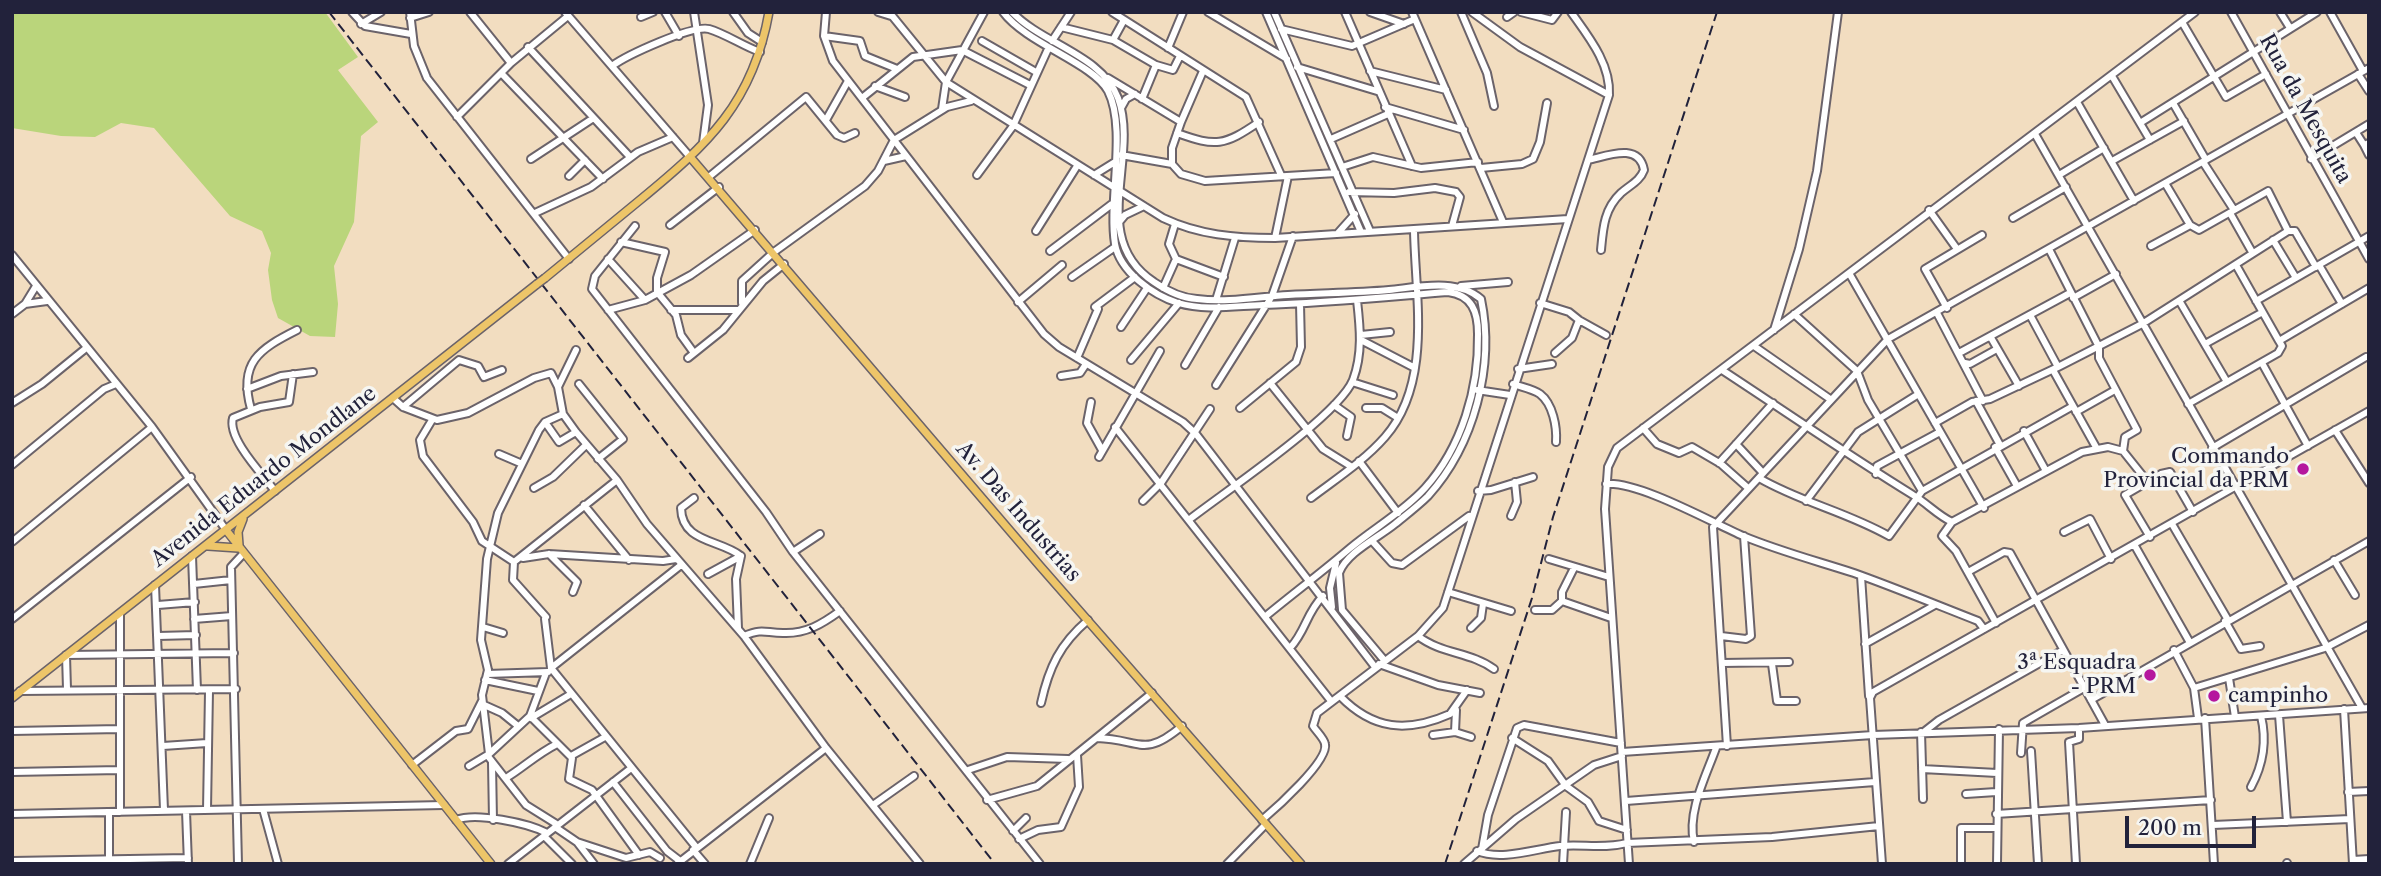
<!DOCTYPE html>
<html>
<head>
<meta charset="utf-8">
<style>
  body { margin:0 }
  #map { position:relative; width:2381px; height:876px; overflow:hidden; background:#f2ddc0; font-family:"Libre Caslon Text",serif }
  canvas { display:block }
  .frame { position:absolute; inset:0; border:14px solid #22223b; pointer-events:none }
  .scale { position:absolute; left:2125px; top:816px; width:131px; height:32px; box-sizing:border-box; border:4px solid #22223b; border-top:0; padding-left:9px; font-size:21px; line-height:24px; white-space:nowrap; color:#22223b; -webkit-text-stroke:5px #f6f6f2; paint-order:stroke }
</style>
</head>
<body>
<div id="map">
<canvas width="2381" height="876"></canvas>
<div class="frame"></div>
<div class="scale">200 m</div>
</div>
<script>
const ctx = document.querySelector('canvas').getContext('2d');
ctx.lineJoin = 'round';
function fill(path, color) {
  ctx.fillStyle = color;
  ctx.fill(path, 'evenodd');
}
function stroke(path, color, width, dash) {
  ctx.strokeStyle = color;
  ctx.lineWidth = width;
  ctx.lineCap = dash ? 'butt' : 'round';
  ctx.setLineDash(dash || []);
  ctx.stroke(path);
}
function write(font, color, halo, rows, align = 'center') {
  ctx.font = font + ' "Libre Caslon Text",serif';
  ctx.lineWidth = 7;
  ctx.setLineDash([]);
  ctx.textBaseline = 'middle';
  ctx.strokeStyle = halo;
  ctx.fillStyle = color;
  for (const [text, x, y, turn = 0] of rows) {
    ctx.save();
    ctx.translate(x, y);
    ctx.rotate((+turn || 0) * Math.PI / 180);
    ctx.textAlign = isNaN(turn) ? turn : align;
    if (halo) ctx.strokeText(text, 0, 0);
    ctx.fillText(text, 0, 0);
    ctx.restore();
  }
}
fill(new Path2D(`
  M12,12H325L358,57L338,70L378,122L361,136L354,222L334,266L338,304L335,337L310,336L278,318L272,300L268,270L271,253L262,231L230,216L154,128L121,123L95,137L61,136L12,128Z`), '#bad57b');
const minor = new Path2D(`
  M352,12L365,26L411,34
  M410,12L414,46L427,78L569,259
  M470,12L511,63
  M565,12L691,158
  M665,12L679,36
  M694,12L708,105L703,143
  M733,12L748,33L762,42
  M826,12L824,36L833,61L1044,334L1059,347L1183,422L1196,434L1375,667
  M878,12L891,16
  M889,12L946,82L1163,218C1199,235 1235,238 1275,238L1568,219
  M1003,12C1027,44 1093,63 1108,91C1127,128 1108,200 1115,244C1120,272 1153,295 1178,303C1205,311 1235,306 1263,305C1325,303 1386,297 1448,292C1472,295 1478,312 1478,334C1479,388 1462,447 1425,488C1403,512 1374,528 1349,549C1322,572 1294,593 1266,616
  M1012,12C1042,44 1102,55 1118,98C1140,158 1087,238 1154,282C1167,291 1181,298 1197,299C1227,303 1258,297 1288,295C1322,293 1355,293 1389,290C1419,287 1457,278 1481,299C1495,366 1474,445 1428,496C1418,506 1406,515 1395,524C1378,538 1347,552 1339,573L1342,610L1384,660
  M1112,12L1246,97L1281,175
  M1208,12L1287,59
  M1266,12L1361,232
  M1274,12L1370,231
  M1345,12L1412,166
  M1370,12L1404,24
  M1412,12L1503,222
  M1461,12L1487,73L1494,106
  M1472,12L1520,47L1609,95
  M1521,12L1552,20L1558,12
  M2231,12L2369,259
  M2280,12L2290,28
  M2330,12L2363,71
  M641,17L653,12
  M1507,17L1514,12
  M410,18L429,12
  M2182,22L2226,97L2266,74
  M361,24L381,12
  M1061,27L1113,40L1124,20
  M1281,29L1352,46L1415,19
  M824,36L860,41L865,56L897,69
  M1113,40L1156,65
  M982,41L1036,72
  M1052,41L1071,12
  M528,47L630,157
  M1168,48L1183,12
  M612,66C627,55 692,25 709,29C726,34 743,46 760,52
  M1297,67L1377,91
  M1203,71L1181,122L1172,148V164L1181,174L1205,181L1336,173
  M1370,71L1446,90
  M502,74L603,179
  M2358,74L2369,91
  M2112,76L2150,140
  M1108,78L1181,122
  M875,86L905,97
  M862,98L913,57L962,50L1030,85
  M1142,99L1156,65L1173,70L1180,56
  M2077,102L2134,201
  M2173,103L2206,160
  M1385,107L1464,130
  M1121,108L1126,99L1135,94
  M942,109L946,82L984,12
  M457,117L511,63L568,16
  M826,120L848,81
  M2140,123L2317,12
  M1177,133C1216,147 1224,146 1259,122
  M2035,134L2362,708
  M2357,134L2364,145L2369,143
  M1331,139L1388,114
  M2364,145L2369,155
  M1121,155L1172,164
  M531,159L592,119
  M2311,159L2369,124
  M1588,160C1607,156 1639,142 1644,170C1640,181 1630,185 1621,193C1604,209 1603,228 1601,250
  M884,161L906,156
  M2112,161L2184,121
  M2203,162L2234,210
  M1342,167L1373,157L1421,168L1478,162
  M1481,168L1522,164L1533,159L1540,142L1547,103
  M977,175L1013,126L1048,49
  M1094,175L1115,162
  M2059,175L2104,148
  M569,176L585,160
  M710,176L806,97L837,135L844,138L855,133
  M2165,183L2190,225L2199,230L2268,191L2288,231H2295L2316,267
  M1349,192L1394,193L1435,188L1456,192L1460,197L1452,226
  M1929,210L1957,249
  M535,213L591,187L638,152L673,137
  M2230,213L2252,252
  M2013,218L2066,187
  M1120,221L1125,215L1144,206
  M1175,224L1169,244L1176,259L1224,277
  M670,225L719,187
  M635,226L595,276L592,289L766,512L793,552L1040,864
  M1036,231L1077,166
  M1338,233L1355,214
  M1275,238L1288,176
  M2273,240L2296,278
  M621,242L665,252L657,278V292L676,315L681,335L694,353
  M2151,246L2190,225
  M1050,251L1112,204
  M12,255L152,427L226,530
  M608,259L645,300
  M2236,265L2279,341
  M2319,265L2342,304
  M1849,273L1984,508
  M1072,277L1115,247
  M1461,286L1508,282
  M1163,288L1176,259
  M2073,298L2116,274
  M1216,300L1235,238
  M2256,301L2369,236
  M1018,302L1062,265
  M2180,302L2227,382
  M742,303V281L774,252L865,186L878,171L894,140L947,107L971,101
  M1540,303L1569,312L1579,320L1572,338L1555,353
  M25,304L47,301
  M1095,307L1135,277
  M1947,308L1925,269L1982,235
  M608,310L645,300L691,275L755,230
  M671,310H738
  M1937,313L1983,401
  M12,314L25,304L36,286
  M1794,314L1857,371L1868,400L1922,491
  M2030,315L2058,367
  M1579,320L1606,335
  M1121,327L1147,288
  M1774,330L1799,249L1817,171L1838,12
  M1361,335L1390,332
  M1990,336L2019,386
  M1361,340L1415,368
  M2205,344L2261,313
  M1754,346L1830,399
  M1959,353L2070,293
  M688,358L723,330L763,281L784,264
  M1077,358L1098,309
  M1131,360L1179,303
  M1965,363L1970,364L1997,349
  M2262,363L2308,446
  M1185,365L1219,307
  M1518,369L1552,364
  M1722,370C1786,412 1848,455 1913,495C1927,503 1937,515 1952,522
  M2053,370L2097,449
  M1061,376L1080,373L1086,364
  M1352,382L1393,395
  M1270,383L1323,449L1352,467
  M579,384L623,439L598,459
  M1513,384C1522,387 1533,389 1540,394C1553,404 1557,427 1556,442
  M1216,385L1272,296L1293,236
  M558,387L576,350
  M247,389L281,376L313,372
  M1477,390L1510,395
  M393,398L403,407L437,420L468,413L534,378L551,373L558,387L563,414L576,432L617,480L647,524L744,636L826,748L920,864
  M1976,401L2000,445
  M1091,402L1087,423L1102,450
  M12,403L42,384L85,349
  M2188,404L2278,353L2282,346L2279,341L2369,288
  M1334,405L1351,417L1347,436
  M403,407L459,360L478,366L484,377L502,370
  M1240,408L1296,362L1301,347L1300,304
  M1366,408H1382L1398,418
  M251,409C238,363 259,349 297,330
  M2076,412L2115,390
  M432,420L420,440L423,456L473,522L482,541L514,562
  M545,422L559,442L576,432
  M1935,423L1972,402L1990,399L2058,367L2142,324L2288,231
  M1115,427L1331,701
  M1643,428L1657,444L1679,453L1692,447L1721,464L1748,488
  M2335,430L2369,483
  M2024,431L2046,471
  M1736,444L1763,473
  M1995,447L2017,486
  M2212,448L2366,357
  M2123,451L2147,481
  M499,454L520,463
  M1099,457L1160,351
  M1359,461L1398,513
  M1719,463L1773,403
  M12,465L104,389L116,384
  M1876,474L1877,466L1940,432
  M1759,478C1800,502 1847,512 1889,536L1922,491L2073,406
  M1606,484C1638,481 1711,522 1743,536C1779,551 1817,561 1854,573C1896,588 1937,605 1978,621L1984,629
  M534,488L553,477L586,445
  M275,491C262,474 227,438 233,418L260,407L289,402L293,374
  M1478,491L1491,490L1533,477
  M694,498L681,508C682,543 719,539 741,556
  M1311,498C1336,479 1364,461 1385,437C1433,382 1415,296 1414,230
  M1143,501L1161,483L1210,409
  M1806,501L1858,432L1917,395
  M584,505L629,560
  M1511,516L1517,502L1515,482
  M1190,519C1226,491 1338,416 1353,380C1363,353 1360,327 1357,300
  M2172,524L2228,620
  M2064,532L2090,519L2111,559
  M2150,537L2125,495L2161,474L2170,472L2193,512
  M12,542L152,427
  M1373,542L1392,563L1402,565L1469,516
  M2135,546L2189,641
  M793,552L820,534
  M549,554L577,582L573,592
  M192,556L197,690
  M523,558L549,554L663,561L676,559
  M1549,559L1609,577
  M2334,560L2355,595
  M681,565L551,668L696,847
  M1968,572L2004,552L2010,553L2105,725
  M708,574L741,556
  M1861,576L1869,696
  M194,584L231,580
  M155,585L164,810
  M1448,592L1511,611
  M1562,601V592L1574,568
  M158,605L195,602
  M1332,607L1330,588L1336,563
  M1535,610H1552L1562,601L1611,618
  M546,617L513,580L514,562L617,480
  M12,619L191,477
  M194,619L232,616
  M545,619L551,668
  M2225,621L2241,649L2260,646
  M1996,623L1956,551L1942,536L1952,522L2082,452L2108,447L2123,451L2125,437L2137,430L2099,358V347L2049,249
  M483,627L503,633
  M738,628L736,579L741,556
  M1471,628L1481,618L1483,604
  M158,636L196,635
  M744,636C763,628 765,633 783,633C806,634 822,624 840,611
  M1418,636C1441,654 1471,652 1494,669
  M1721,636L1746,639L1751,636L1744,536
  M1865,644L1935,605
  M1290,648C1306,631 1306,613 1323,596
  M2174,650L2194,688L2198,718
  M1722,663L1789,662
  M1379,664L1438,685L1480,693
  M1772,664L1777,701H1796
  M487,674L548,672
  M2229,678L2235,717
  M485,680L538,691
  M2194,688L2325,648L2369,625
  M67,689L66,655L234,653
  M20,691L236,689
  M1340,696C1373,730 1407,733 1450,714L1467,690
  M2091,700L2369,541
  M1041,703C1049,667 1060,644 1088,620
  M482,704L502,713L518,726
  M2344,709L2353,864
  M2279,715L2287,822
  M530,716L572,758L569,779L592,790L639,855
  M531,718L571,694
  M2205,718L2214,864
  M12,731L120,729
  M1925,731L1939,720L2063,650
  M1455,732L1456,710
  M1921,732L1923,799
  M1433,735L1455,732L1471,737
  M1097,738C1140,739 1143,759 1182,726
  M1512,738L1548,761L1566,786L1588,802L1599,821L1627,830
  M163,746L207,743
  M1727,746L1713,527L1888,339L2369,68
  M2031,751L2038,864
  M1622,752L1873,735L2079,728L2369,708
  M2021,753L2023,723L2084,688
  M489,754L482,695L488,670L481,640L487,559L498,513L539,430L545,422L563,414
  M487,755L526,805L558,825
  M571,756L605,737
  M492,763L493,820
  M412,765L456,731L468,729L482,701
  M469,766L489,754L530,716L546,673
  M1922,769L1997,773
  M968,770L1007,757L1068,759
  M12,772L120,770
  M506,778C524,767 537,754 557,744
  M613,782L667,851L680,861
  M2251,787C2263,765 2267,741 2261,716
  M2348,792L2369,791
  M1966,794L1996,792
  M987,800L1037,786L1152,693
  M1626,801L1875,782
  M873,805L914,776
  M263,809L278,864
  M207,810L209,691
  M186,811L188,864
  M120,812V614
  M12,814L444,805
  M1996,814L2211,800
  M456,820C476,812 528,823 547,833
  M1262,820C1275,809 1329,761 1325,744C1324,738 1316,731 1313,726L1317,713L1418,636L1443,608L1609,95C1611,64 1588,36 1571,12
  M2213,825L2350,819
  M555,827L577,842L594,864
  M1013,831L1026,818
  M544,836L572,864
  M1019,839L1038,830L1061,827L1079,787L1077,755
  M577,842L626,858L650,852L660,858
  M1694,842C1687,812 1706,776 1716,748
  M1482,849L1488,815L1517,728L1524,725L1621,743
  M693,850L705,864
  M1477,851C1501,861 1535,849 1560,846C1583,844 1604,849 1627,843L1772,837L1879,826
  M2353,860L2369,859
  M12,861L188,858
  M109,862V813
  M238,864L231,567L243,554
  M508,864L630,769
  M677,864L826,748
  M750,864L769,818
  M1227,864L1266,824
  M1464,864L1516,819L1594,765L1622,756
  M1563,864L1566,812
  M1629,864L1605,509L1608,467L1617,448L2195,12
  M1882,864L1870,698L1873,692L2369,411
  M1961,864V828H1997
  M1997,864L1999,729
  M2076,864L2069,742L2079,739V728
  M2287,864V863`);
const major = new Path2D(`
  M691,158L1040,566L1301,864
  M545,278C577,252 608,226 640,200C708,144 753,103 769,12
  M226,530L491,864
  M239,545L238,532L243,519
  M208,546L238,548
  M12,698L537,284`);
stroke(minor, '#6b636a', 10);
stroke(major, '#6b636a', 10);
stroke(minor, '#fff', 6);
stroke(major, '#edc569', 7);
stroke(new Path2D(`
  M329,12L995,864
  M1445,864L1532,598L1553,517L1717,12`), '#22223b', 2, [10, 5]);
const majorBridge = new Path2D(`
  M537,284L545,278`);
stroke(majorBridge, '#6b636a', 10, []);
stroke(majorBridge, '#edc569', 7);
for (const [x, y, r, color] of [
  [2303,469,7,"#b5179e"],
  [2150,675,7,"#b5179e"],
  [2214,696,7,"#b5179e"]
]) {
  const dot = new Path2D();
  dot.arc(x, y, r, 0, 2 * Math.PI);
  ctx.fillStyle = color;
  ctx.fill(dot);
  stroke(dot, '#f6f6f2', 2.5);
}
write('21px', '#22223b', '#f6f6f2', [
  ["Rua da Mesquita",2305,109,61],
  ["Avenida Eduardo Mondlane",264,477,-38],
  ["Av. Das Industrias",1018,512,49]
]);
write('21px', '#22223b', '#f6f6f2', [
  ["Commando",2289,457],
  ["Provincial da PRM",2289,481],
  ["3ª Esquadra",2136,663],
  ["- PRM",2136,687],
  ["campinho",2228,696,"left"]
], 'right');
</script>
</body>
</html>
